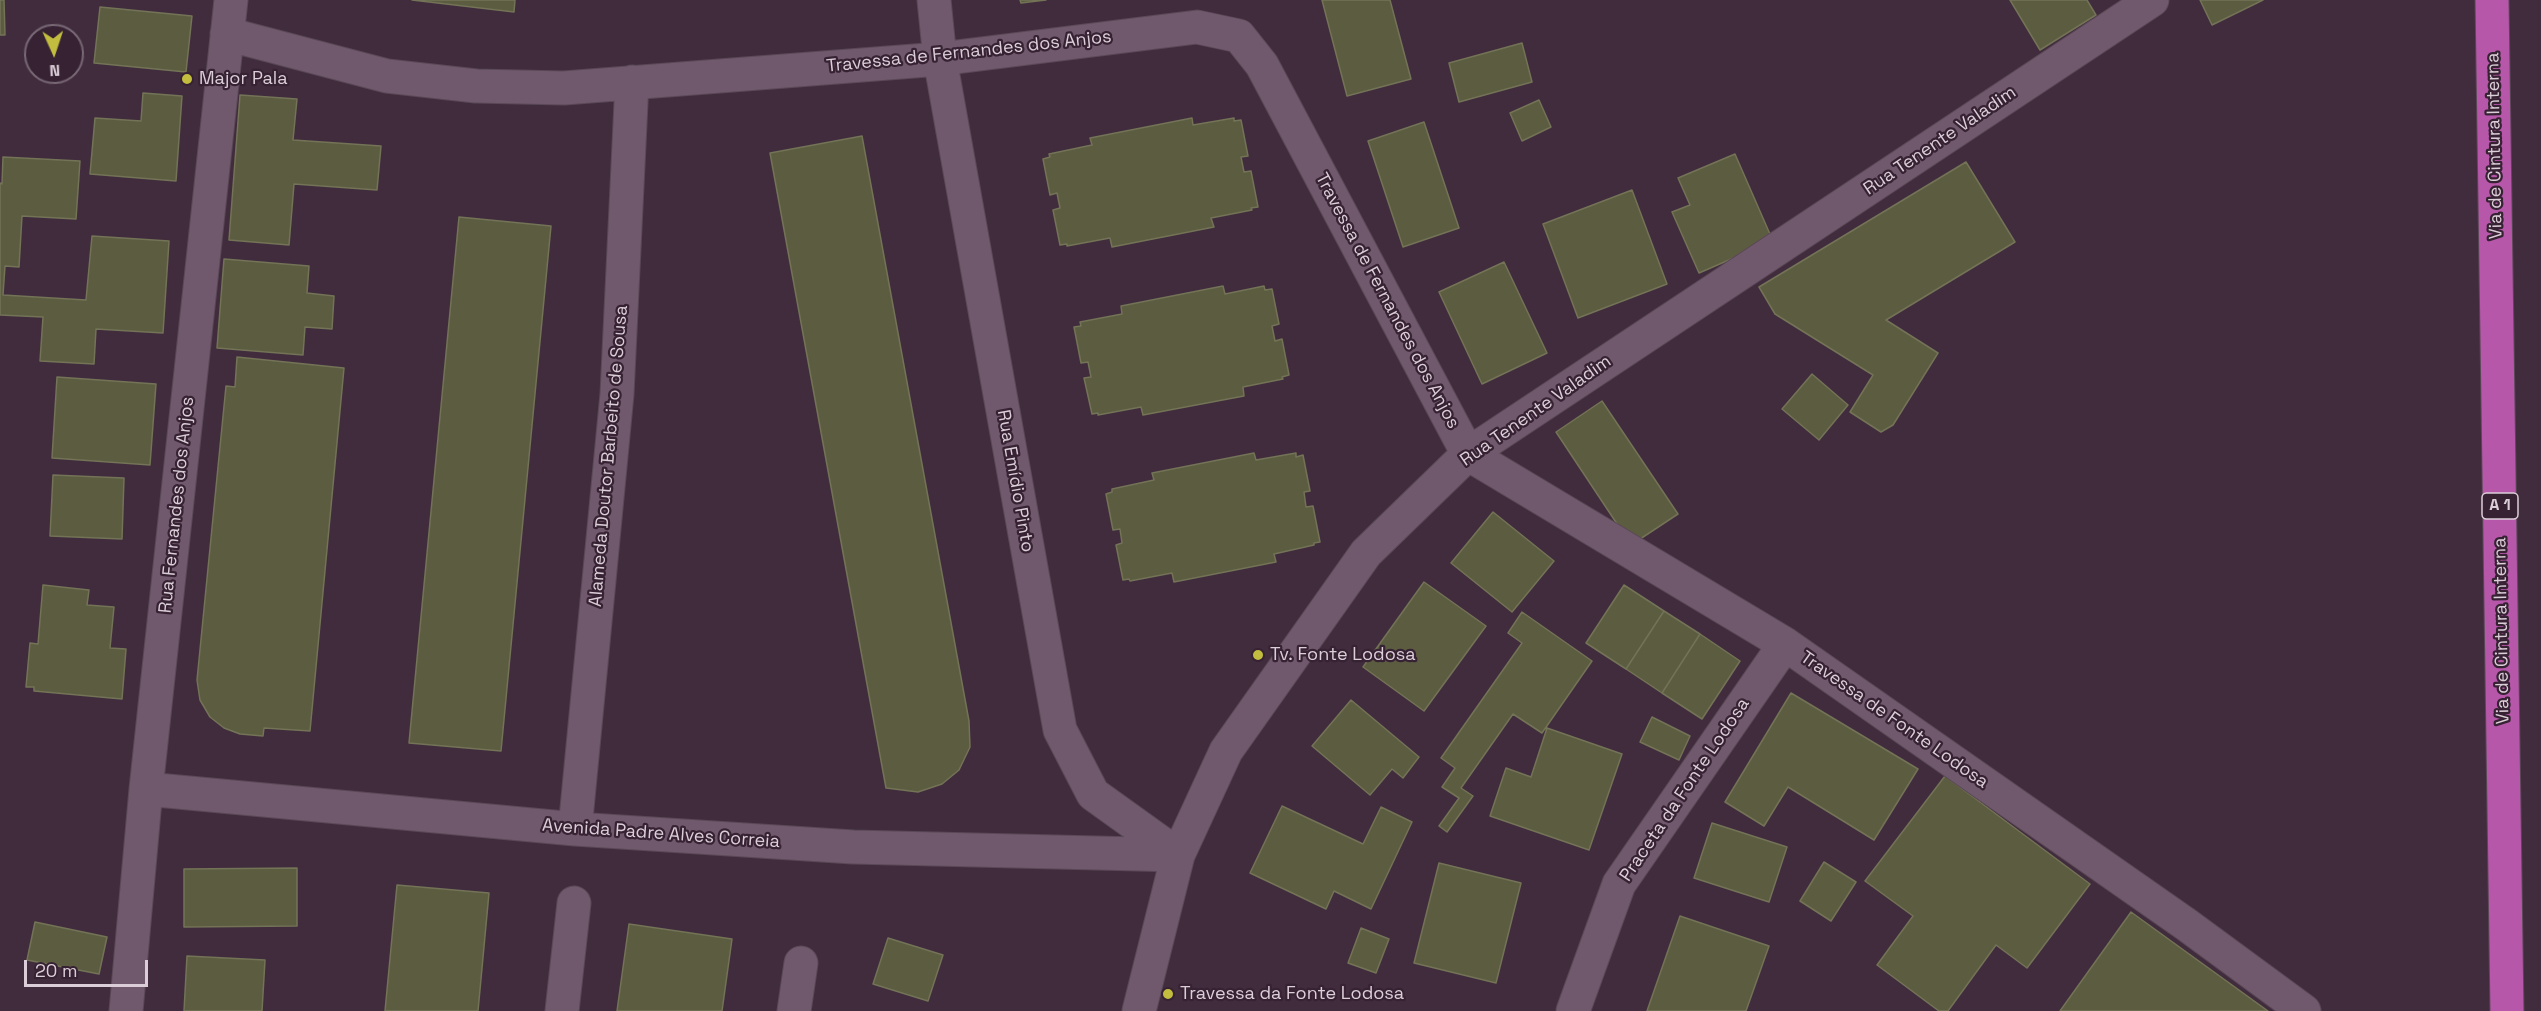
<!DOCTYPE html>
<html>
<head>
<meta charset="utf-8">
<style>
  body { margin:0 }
  #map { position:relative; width:2541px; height:1011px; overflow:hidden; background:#412c3d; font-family:"Space Grotesk",sans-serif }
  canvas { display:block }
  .north { position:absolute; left:24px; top:24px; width:60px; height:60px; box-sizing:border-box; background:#362233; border:2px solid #786775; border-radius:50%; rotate:177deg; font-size:16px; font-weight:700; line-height:24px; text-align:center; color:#dcced9 }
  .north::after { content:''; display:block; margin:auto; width:21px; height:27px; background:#c2bd3f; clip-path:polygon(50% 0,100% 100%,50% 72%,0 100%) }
  .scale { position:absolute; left:24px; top:960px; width:124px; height:27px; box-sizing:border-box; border:3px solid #dcced9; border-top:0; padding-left:8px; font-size:18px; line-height:21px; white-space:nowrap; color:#dcced9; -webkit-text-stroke:4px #362233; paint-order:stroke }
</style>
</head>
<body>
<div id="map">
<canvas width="2541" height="1011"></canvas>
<div class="north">N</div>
<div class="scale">20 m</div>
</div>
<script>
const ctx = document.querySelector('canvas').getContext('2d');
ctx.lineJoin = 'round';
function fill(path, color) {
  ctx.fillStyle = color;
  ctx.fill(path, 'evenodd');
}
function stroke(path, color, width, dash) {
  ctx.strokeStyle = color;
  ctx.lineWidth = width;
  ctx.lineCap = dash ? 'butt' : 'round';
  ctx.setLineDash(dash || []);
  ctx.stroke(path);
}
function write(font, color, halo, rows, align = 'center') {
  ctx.font = font + ' "Space Grotesk",sans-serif';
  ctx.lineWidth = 4.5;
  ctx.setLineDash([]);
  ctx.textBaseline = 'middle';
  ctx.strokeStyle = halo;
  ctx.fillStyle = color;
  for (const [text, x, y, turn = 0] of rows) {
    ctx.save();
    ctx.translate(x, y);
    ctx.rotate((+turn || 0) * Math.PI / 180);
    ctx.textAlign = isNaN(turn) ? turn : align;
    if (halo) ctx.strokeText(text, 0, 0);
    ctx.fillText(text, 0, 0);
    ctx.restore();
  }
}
const building = new Path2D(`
  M0,0H4L5,35H0Z
  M412,0H515L514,12Z
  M1020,0H1046L1021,3Z
  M1322,0H1390L1411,79L1347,96Z
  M2010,0H2087L2096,15L2040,50Z
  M2200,0H2263L2212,25Z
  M100,7L192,16L186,72L94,63Z
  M1522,43L1532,82L1459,102L1449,63Z
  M143,93L182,96L176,181L90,174L95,118L141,121Z
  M240,95L297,99L293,140L381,146L377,190L294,184L289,245L229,240Z
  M1539,100L1551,127L1522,141L1510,113Z
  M1192,118L1193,125L1234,118V121L1241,120L1248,156L1241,157L1244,172L1251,171L1258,207L1251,208L1252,210L1211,218L1214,227L1112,247L1110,238L1067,246V244L1060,245L1053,210L1060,208L1057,193L1050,195L1043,159L1050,157L1049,154L1092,145L1090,138Z
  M1424,122L1459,228L1403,247L1368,141Z
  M862,136L969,721L970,747L959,770L942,784L918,792L886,788L770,153Z
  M1735,154L1773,241L1699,273L1672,212L1690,205L1678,178Z
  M3,157L80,161L76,219L22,216L19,267L5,266L3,295L86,300L92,236L169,241L163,333L96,329L94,364L40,361L43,317L0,315V183L2,184Z
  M1966,162L2015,242L1886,320L1938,353L1893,425L1881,432L1850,412L1873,375L1775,314L1759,287Z
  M1632,190L1667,284L1578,318L1543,224Z
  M459,217L551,226L501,751L409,743Z
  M224,259L309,266L307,293L334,296L332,329L305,327L303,355L217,348Z
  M1504,262L1547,353L1482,384L1439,292Z
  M1223,286L1225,294L1264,286L1265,290L1272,289L1279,324L1272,326L1275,341L1282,339L1289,375L1282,377L1283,379L1243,387L1244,396L1143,415L1141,407L1098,415V413L1092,414L1084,378L1091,377L1088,362L1081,363L1074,327L1081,326L1080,322L1122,314L1121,306Z
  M237,357L344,368L310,731L264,728L263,736L240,734L224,728L210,717L200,700L197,680L226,386L235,387Z
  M1812,374L1848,405L1819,440L1782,409Z
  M57,377L156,384L150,465L52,458Z
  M1602,401L1678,514L1631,545L1556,432Z
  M1254,453L1256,460L1296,453V457L1303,455L1310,491L1304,492L1306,507L1313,506L1320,542L1314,543V545L1274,554L1276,562L1174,582L1172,573L1130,581L1129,579L1123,580L1116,545L1122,543L1120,529L1113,530L1106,494L1112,492V489L1154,480L1152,473Z
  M53,475L124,478L122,539L50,536Z
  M1493,512L1554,561L1512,612L1451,563Z
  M1424,582L1486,626L1424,711L1363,667Z
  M43,585L89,590L87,605L114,607L110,648L126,649L122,699L34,691V687H26L30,643L38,644Z
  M1624,585L1664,611L1626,669L1586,643Z
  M1664,611L1700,634L1662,693L1626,669Z
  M1522,612L1592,661L1542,733L1513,714L1461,788L1473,796L1447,832L1439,826L1459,798L1442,787L1455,768L1441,758L1522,643L1508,633Z
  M1700,634L1740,661L1702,719L1662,693Z
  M1791,693L1918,769L1874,840L1788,787L1764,826L1725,802Z
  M1351,700L1419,757L1403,778L1392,769L1370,795L1312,746Z
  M1652,717L1690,736L1679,760L1640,742Z
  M1547,728L1622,754L1589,850L1490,816L1506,768L1531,777Z
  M1945,776L2090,884L2027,968L1996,945L1948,1011H1939L1877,965L1913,916L1865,881Z
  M1282,806L1363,844L1381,807L1412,822L1371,909L1334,891L1326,909L1250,873Z
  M1712,823L1787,847L1769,902L1694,878Z
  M1824,862L1856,882L1831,921L1800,901Z
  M1439,863L1521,883L1496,983L1414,963Z
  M297,868V926L184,927V869Z
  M397,885L489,893L478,1011H385Z
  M2131,912L2268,1011H2060Z
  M1680,916L1769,946L1746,1011H1647Z
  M35,922L107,937L99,974L27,960Z
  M629,924L732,939L722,1011H617Z
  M1361,928L1389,939L1376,973L1348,963Z
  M888,938L943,955L928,1001L873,984Z
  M187,956L265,960L262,1011H184Z`);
fill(building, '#5c5c41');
stroke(building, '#737357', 1.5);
const minor = new Path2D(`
  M934,0L940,59L1060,730L1093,794L1178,855
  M227,34L387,76L476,86L564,88L940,59L1197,27L1239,36L1262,65L1468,454
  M1468,454L1785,644L2187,925L2304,1011
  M146,789L575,829L853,847L1178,855
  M575,829L617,394L632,82
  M126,1011L146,789L231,0
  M562,1011L574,903
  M794,1011L801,963
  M1139,1011L1178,855L1226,751L1366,553L1468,454L2152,0
  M1573,1011L1619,884L1785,644`);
const highway = new Path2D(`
  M2492,0L2507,1011`);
stroke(minor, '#5a4857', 35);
stroke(highway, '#5a4857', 35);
stroke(minor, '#70596c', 33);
stroke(highway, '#b657a9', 33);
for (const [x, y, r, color] of [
  [187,79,6,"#c2bd3f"],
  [1258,655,6,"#c2bd3f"],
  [1168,994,6,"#c2bd3f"]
]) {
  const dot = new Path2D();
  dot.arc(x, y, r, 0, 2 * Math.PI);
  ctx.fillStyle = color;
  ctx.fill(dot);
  stroke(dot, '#362233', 2);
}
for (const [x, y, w] of [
  [2500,506,36]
]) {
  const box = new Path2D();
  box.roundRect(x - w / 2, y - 13, w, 26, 4.5);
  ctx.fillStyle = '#362233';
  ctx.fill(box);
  stroke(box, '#dcced9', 1.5);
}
write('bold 16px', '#dcced9', null, [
  ["A 1",2500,506]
]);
write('18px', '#dcced9', '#362233', [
  ["Travessa de Fernandes dos Anjos",969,52,-6],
  ["Rua Tenente Valadim",1940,141,-34],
  ["Via de Cintura Interna",2495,146,-91],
  ["Travessa de Fernandes dos Anjos",1387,301,62],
  ["Rua Tenente Valadim",1536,411,-35],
  ["Alameda Doutor Barbeito de Sousa",609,456,-85],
  ["Rua Emídio Pinto",1015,481,80],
  ["Rua Fernandes dos Anjos",177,505,-84],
  ["Via de Cintura Interna",2502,631,-91],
  ["Travessa de Fonte Lodosa",1894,720,35],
  ["Praceta da Fonte Lodosa",1685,790,-56],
  ["Avenida Padre Alves Correia",661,834,4]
]);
write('18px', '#dcced9', '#362233', [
  ["Major Pala",199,79],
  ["Tv. Fonte Lodosa",1270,655],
  ["Travessa da Fonte Lodosa",1180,994]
], 'left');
</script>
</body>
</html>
